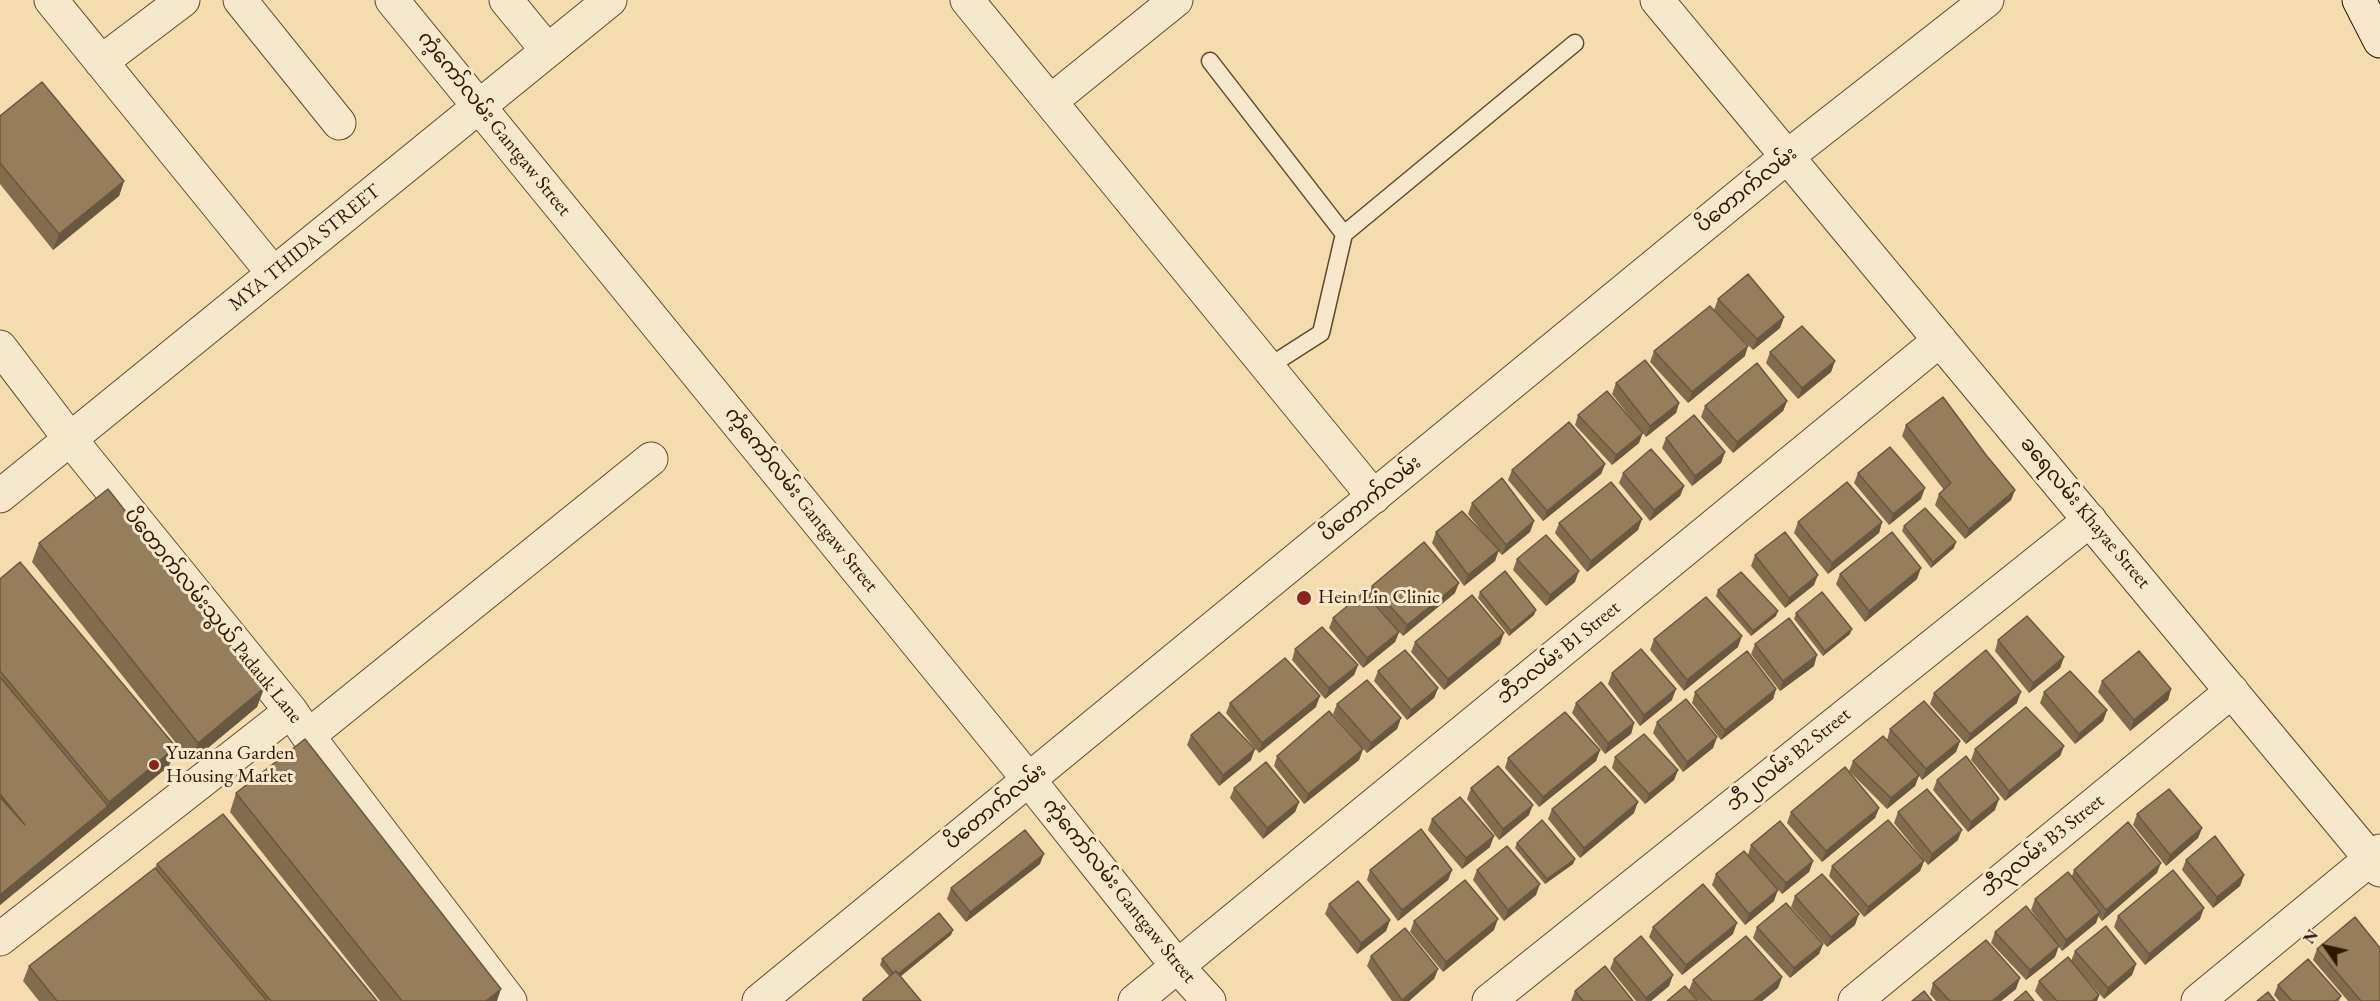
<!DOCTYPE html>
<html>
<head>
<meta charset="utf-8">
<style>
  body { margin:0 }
  #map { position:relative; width:2380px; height:1001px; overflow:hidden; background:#f4dcaf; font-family:"EB Garamond",serif }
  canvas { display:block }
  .north { position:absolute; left:2296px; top:917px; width:60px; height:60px; -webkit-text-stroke:4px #f8e8cb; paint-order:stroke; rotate:304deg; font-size:16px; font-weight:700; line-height:24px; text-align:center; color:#311600 }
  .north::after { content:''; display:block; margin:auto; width:21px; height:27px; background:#311600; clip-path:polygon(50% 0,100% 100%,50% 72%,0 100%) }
</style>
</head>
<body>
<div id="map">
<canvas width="2380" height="1001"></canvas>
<div class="north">N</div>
</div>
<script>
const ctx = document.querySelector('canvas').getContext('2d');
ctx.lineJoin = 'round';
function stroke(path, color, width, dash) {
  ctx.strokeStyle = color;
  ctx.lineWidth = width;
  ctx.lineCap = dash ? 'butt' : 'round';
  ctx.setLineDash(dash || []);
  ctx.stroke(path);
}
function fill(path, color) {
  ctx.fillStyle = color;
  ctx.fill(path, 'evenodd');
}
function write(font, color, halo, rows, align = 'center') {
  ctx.font = font + ' "EB Garamond","Noto Sans Myanmar",serif';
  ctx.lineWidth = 6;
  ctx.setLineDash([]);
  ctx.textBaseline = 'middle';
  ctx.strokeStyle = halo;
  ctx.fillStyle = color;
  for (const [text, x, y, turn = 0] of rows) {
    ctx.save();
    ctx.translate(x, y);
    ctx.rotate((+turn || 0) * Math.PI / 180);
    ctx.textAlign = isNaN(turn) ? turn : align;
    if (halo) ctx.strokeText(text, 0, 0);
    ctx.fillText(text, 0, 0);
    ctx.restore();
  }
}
const lane = new Path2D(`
  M1210,61L1344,234L1575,43
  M1268,367L1321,333L1344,234`);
const street = new Path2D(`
  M51,0L273,273
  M240,0L339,123
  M392,0L1029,780L1178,967L1209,1001
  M506,0L547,50
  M967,0L1374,497
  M1657,0L2380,870
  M101,62L183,0
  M1051,101L1176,0
  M0,347L70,439L291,711L308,736L510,1001
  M0,496L610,0
  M308,736L651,459
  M0,939L291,711
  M759,1001L1788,156L1987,0
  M1135,1001L1940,340
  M1489,1001L2090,520
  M1855,1001L2232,691
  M2198,1001L2380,851`);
const secondary = new Path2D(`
  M2359,0L2380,41`);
stroke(lane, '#62482c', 19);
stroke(street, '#62482c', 35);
stroke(secondary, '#311600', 35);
stroke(lane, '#f8e8cb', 16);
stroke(street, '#f8e8cb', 33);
stroke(secondary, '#f8e8cb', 33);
fill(new Path2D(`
  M0,116L124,181L119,196L53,250L0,184Z
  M1718,299L1784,317L1780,328L1753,350L1714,310Z
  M1654,351L1745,356L1688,403L1650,362Z
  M1770,352L1835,361L1831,372L1798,399L1766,363Z
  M1616,383L1679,403L1676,413L1646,437L1612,394Z
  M1787,401L1783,411L1733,453L1701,417L1705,406Z
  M1578,415L1639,443L1612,465L1575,425Z
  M1906,425L2015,490L2011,500L1965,539L1935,505L1939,494L1944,490L1902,436Z
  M1666,438L1725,452L1721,463L1692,486L1662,448Z
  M1605,464L1601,474L1543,521L1508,480L1512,470Z
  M1623,473L1684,486L1680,496L1650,521L1619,483Z
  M1858,473L1921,499L1889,525L1854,483Z
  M1472,503L1534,521L1530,532L1502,555L1498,551L1495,561L1464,586L1432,543L1436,532L1488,539L1468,514Z
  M1642,519L1638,530L1587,572L1555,533L1559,523Z
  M1798,522H1882L1879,533L1828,574L1794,533Z
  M1904,526L1954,548L1931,568L1902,531Z
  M39,543L264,688L257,707L191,762L32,562Z
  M1755,555L1814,585L1785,608L1751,566Z
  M1517,559L1575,582L1546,606L1513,570Z
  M1840,574L1917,579L1865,622L1836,584Z
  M0,579L169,766L0,905Z
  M1372,586L1455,593L1403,636L1368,596Z
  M1718,590L1776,616L1751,636L1716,596Z
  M1480,592L1534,615L1509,636L1478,598Z
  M1796,613L1850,634L1823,656L1794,619Z
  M1333,618L1399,632L1395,642L1363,668L1329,628Z
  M1654,639L1738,647L1684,691L1650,650Z
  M1998,640L2064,657L2060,668L2029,693L1995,651Z
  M1415,642L1500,644L1444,690L1411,652Z
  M1755,644L1814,666L1780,691L1751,654Z
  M1295,649L1358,665L1354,675L1325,699L1292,660Z
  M1378,671L1438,688L1434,698L1407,720L1374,681Z
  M1612,673L1672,700L1640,726L1608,684Z
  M2102,681L2171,689L2168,700L2130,731L2098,692Z
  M1776,689L1773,699L1721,740L1692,703L1695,692Z
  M2044,692L2107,710L2103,721L2075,744L2040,703Z
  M1934,693L2017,703L1966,744L1930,704Z
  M1230,703L1316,707L1259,753L1226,713Z
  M1576,703L1634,723L1631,734L1605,754L1572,713Z
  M1337,704L1401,718L1397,729L1367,753L1333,714Z
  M1657,722L1717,737L1713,748L1683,772L1653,733Z
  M1890,729L1960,741L1956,752L1922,780L1919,776L1915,786L1887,809L1849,771L1853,761L1887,740Z
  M1191,735L1251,760L1219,786L1187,745Z
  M2064,746L2060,756L2005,801L1971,760L1975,749Z
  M1363,749L1359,760L1304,804L1274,766L1277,756Z
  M1600,750L1596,761L1539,807L1505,768L1508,758Z
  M1615,757L1678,770L1674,780L1645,804L1612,768Z
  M1937,780L1995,810L1968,832L1933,790Z
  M1234,788L1299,802L1295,812L1263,839L1230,798Z
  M1471,788L1529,815L1499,840L1467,799Z
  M236,793L497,1001H380L230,812Z
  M1879,808L1875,818L1822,862L1787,823L1791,812Z
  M1552,809L1634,813L1580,858L1548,819Z
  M1898,812L1958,840L1928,865L1894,823Z
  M2137,814L2202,828L2198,838L2166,866L2133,825Z
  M1432,819L1490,847L1462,869L1428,830Z
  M1517,843L1575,859L1573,864L1545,884L1515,848Z
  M1751,845L1813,861L1809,872L1782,894L1752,860L1774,901L1745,925L1712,885L1716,874L1748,855Z
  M2186,860L2244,875L2240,886L2213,908L2182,870Z
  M1924,861L1920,871L1864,917L1829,876L1832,866Z
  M157,864L377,1001H39L23,981L29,966L155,868Z
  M1040,864L966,922L947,899L951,888Z
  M1370,870H1452L1448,880L1398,921L1367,880Z
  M1477,870L1536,895L1504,921L1473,880Z
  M2074,870L2157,873L2102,921L2098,916L2096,923L2062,951L2031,910L2035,899L2072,876Z
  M1795,896L1855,925L1827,947L1791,907Z
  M1329,904L1390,920L1386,931L1357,954L1325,914Z
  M2118,916L2200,919L2145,965L2114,927Z
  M1414,921L1494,930L1443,972L1410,932Z
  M1653,927L1733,934L1682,975L1649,937Z
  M1757,927L1823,944L1819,954L1790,978L1753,938Z
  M1995,932L2055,957L2026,980L1991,943Z
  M951,935L900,976L921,1001H862L863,999L889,976L880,965L882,959Z
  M2317,949L2380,1001H2348L2313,960Z
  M2075,951L2136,964L2132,975L2104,999L2071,961Z
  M1371,956L1438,969L1434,979L1409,1001H1392L1367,966Z
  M1614,959L1673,975L1669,986L1651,1001H1636L1610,969Z
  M1782,977L1778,988L1762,1001H1699L1689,990L1693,980Z
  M2039,981L2099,995L2097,1001H2043L2035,991Z
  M1933,983L2016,989L2001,1001H1936L1930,994Z
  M2278,985L2341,996L2339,1001H2279L2274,995Z
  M1575,991L1633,1001H1571Z`), '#816c4e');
fill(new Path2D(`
  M124,181L119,196L53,250L59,234Z
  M1784,317L1780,328L1753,350L1757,339Z
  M1748,346L1745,356L1688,403L1692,392Z
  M1835,361L1831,372L1798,399L1802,388Z
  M1787,401L1783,411L1733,453L1737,442Z
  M1679,403L1676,413L1646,437L1650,426Z
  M1643,433L1639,443L1612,465L1616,455Z
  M1725,452L1721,463L1692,486L1695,476Z
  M1605,464L1601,474L1543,521L1547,511Z
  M1684,486L1680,496L1650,521L1654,510Z
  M1925,488L1921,499L1889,525L1893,514Z
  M2015,490L2011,500L1965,539L1969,529Z
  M1642,519L1638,530L1587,572L1591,561Z
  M1534,521L1530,532L1502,555L1506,545Z
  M1882,522L1879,533L1828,574L1832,563Z
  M1956,542L1954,548L1931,568L1933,562Z
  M1499,550L1495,561L1464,586L1468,575Z
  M1921,568L1917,579L1865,622L1869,611Z
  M1579,571L1575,582L1546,606L1550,595Z
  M1818,575L1814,585L1785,608L1789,598Z
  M1459,583L1455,593L1403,636L1407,625Z
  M1536,610L1534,615L1509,636L1511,631Z
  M1778,611L1776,616L1751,636L1753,631Z
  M1852,629L1850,634L1823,656L1825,651Z
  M1399,632L1395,642L1363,668L1367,658Z
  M1504,633L1500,644L1444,690L1448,679Z
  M1742,636L1738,647L1684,691L1687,680Z
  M1817,655L1814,666L1780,691L1783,681Z
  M2064,657L2060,668L2029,693L2033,683Z
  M1358,665L1354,675L1325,699L1329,688Z
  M264,688L257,707L191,762L198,743Z
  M1438,688L1434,698L1407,720L1411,710Z
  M1676,689L1672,700L1640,726L1644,715Z
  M1776,689L1773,699L1721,740L1725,730Z
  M2171,689L2168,700L2130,731L2134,720Z
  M2021,692L2017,703L1966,744L1970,734Z
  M1320,696L1316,707L1259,753L1262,743Z
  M2107,710L2103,721L2075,744L2079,734Z
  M1401,718L1397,729L1367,753L1371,743Z
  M1634,723L1631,734L1605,754L1608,743Z
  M1717,737L1713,748L1683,772L1687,762Z
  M1960,741L1956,752L1922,780L1926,769Z
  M2064,746L2060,756L2005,801L2009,791Z
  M176,747L169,766L0,905V895L108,806L109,802Z
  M1255,749L1251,760L1219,786L1223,775Z
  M1363,749L1359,760L1304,804L1308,794Z
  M1600,750L1596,761L1539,807L1543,797Z
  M1678,770L1674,780L1645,804L1649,794Z
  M1919,775L1915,786L1887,809L1891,798Z
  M1999,799L1995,810L1968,832L1971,822Z
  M1299,802L1295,812L1263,839L1267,828Z
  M1638,802L1634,813L1580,858L1584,848Z
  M1533,805L1529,815L1499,840L1503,829Z
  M1879,808L1875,818L1822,862L1826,851Z
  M2202,828L2198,838L2166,866L2170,855Z
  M1962,830L1958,840L1928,865L1932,854Z
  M1494,836L1490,847L1462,869L1466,858Z
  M1044,854L1040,864L966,922L970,912Z
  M1575,859L1573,864L1545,884L1547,879Z
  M1813,861L1809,872L1782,894L1786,883Z
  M1924,861L1920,871L1864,917L1868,907Z
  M2161,863L2157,873L2102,921L2106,910Z
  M1452,870L1448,880L1398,921L1402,910Z
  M2244,875L2240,886L2213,908L2217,897Z
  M1540,884L1536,895L1504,921L1508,910Z
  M1778,890L1774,901L1745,925L1749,914Z
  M2204,908L2200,919L2145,965L2149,954Z
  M2100,912L2096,923L2062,951L2066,940Z
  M1859,914L1855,925L1827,947L1831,937Z
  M1498,919L1494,930L1443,972L1446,962Z
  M1390,920L1386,931L1357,954L1361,943Z
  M1737,923L1733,934L1682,975L1686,965Z
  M953,930L951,935L894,982L896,976Z
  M1823,944L1819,954L1790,978L1794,968Z
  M2059,946L2055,957L2026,980L2030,970Z
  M2136,964L2132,975L2104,999L2108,988Z
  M1438,969L1434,979L1409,1001H1402Z
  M1673,975L1669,986L1651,1001H1645L1646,998Z
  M1782,977L1778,988L1762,1001H1753Z
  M2020,978L2016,989L2001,1001H1992Z
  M501,989L497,1001H486Z
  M2099,995L2097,1001H2092Z`), '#695840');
const building = new Path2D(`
  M42,82L124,181L59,234L0,163V116Z
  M1748,274L1784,317L1757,339L1718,299Z
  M1710,306L1748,346L1692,392L1654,351Z
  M1802,326L1835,361L1802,388L1770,352Z
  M1645,360L1679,403L1650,426L1616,383Z
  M1757,363L1787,401L1737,442L1705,406Z
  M1607,391L1643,433L1616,455L1578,415Z
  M1943,397L1986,455L2015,490L1969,529L1939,494L1951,483L1906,425Z
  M1694,415L1725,452L1695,476L1666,438Z
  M1569,422L1605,464L1547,511L1512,470Z
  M1890,447L1925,488L1893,514L1858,473Z
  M1651,449L1684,486L1654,510L1623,473Z
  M1502,478L1534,521L1506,545L1472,503Z
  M1611,482L1642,519L1591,561L1559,523Z
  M1847,482L1882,522L1832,563L1798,522Z
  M108,489L264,688L198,743L39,543Z
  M1925,508L1956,542L1933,562L1904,526Z
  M1462,511L1499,550L1468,575L1436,532Z
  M1785,532L1818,575L1789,598L1755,555Z
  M1892,532L1921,568L1869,611L1840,574Z
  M1546,535L1579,571L1550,595L1517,559Z
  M1424,542L1459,583L1407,625L1372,586Z
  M20,562L176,747L109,802L0,671V579Z
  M1505,571L1536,610L1511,631L1480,592Z
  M1741,572L1778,611L1753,631L1718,590Z
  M1364,592L1399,632L1367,658L1333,618Z
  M1822,592L1852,629L1825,651L1796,613Z
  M1472,595L1504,633L1448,679L1415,642Z
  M1706,597L1742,636L1687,680L1654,639Z
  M2027,616L2064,657L2033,683L1998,640Z
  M1789,618L1817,655L1783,681L1755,644Z
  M1322,627L1358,665L1329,688L1295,649Z
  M1641,649L1676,689L1644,715L1612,673Z
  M1405,650L1438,688L1411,710L1378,671Z
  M1986,650L2021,692L1970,734L1934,693Z
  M1747,651L1776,689L1725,730L1695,692Z
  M2139,651L2171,689L2134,720L2102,681Z
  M1285,658L1320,696L1262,743L1230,703Z
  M2070,671L2107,710L2079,734L2044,692Z
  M0,677L108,806L0,895V797L25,825L0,794Z
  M1367,680L1401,718L1371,743L1337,704Z
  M1601,682L1634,723L1608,743L1576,703Z
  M1686,699L1717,737L1687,762L1657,722Z
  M1924,701L1960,741L1926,769L1890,729Z
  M2026,707L2064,746L2009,791L1975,749Z
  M1329,711L1363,749L1308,794L1277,756Z
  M1219,712L1255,749L1223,775L1191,735Z
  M1565,712L1600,750L1543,797L1508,758Z
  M1644,734L1678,770L1649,794L1615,757Z
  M1883,736L1919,775L1891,798L1853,761Z
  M305,739L501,989L486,1001H402L236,793Z
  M1966,756L1999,799L1971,822L1937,780Z
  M1266,762L1299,802L1267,828L1234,788Z
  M1498,766L1533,805L1503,829L1471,788Z
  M1605,766L1638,802L1584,848L1552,809Z
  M1845,767L1879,808L1826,851L1791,812Z
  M1927,789L1962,830L1932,854L1898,812Z
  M2169,789L2202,828L2170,855L2137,814Z
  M1460,797L1494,836L1466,858L1432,819Z
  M223,814L377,1001H271L157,864Z
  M1542,820L1575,859L1547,879L1517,843Z
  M1888,820L1924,861L1868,907L1832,866Z
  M1780,821L1813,861L1786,883L1751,845Z
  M2128,822L2161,863L2106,910L2074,870Z
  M1421,829L1452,870L1402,910L1370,870Z
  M1025,830L1044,854L970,912L951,888Z
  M2215,836L2244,875L2217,897L2186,860Z
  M1507,846L1540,884L1508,910L1477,870Z
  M1744,851L1778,890L1749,914L1716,874Z
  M155,868L267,1001H57L29,966Z
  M2173,870L2204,908L2149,954L2118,916Z
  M2068,872L2100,912L2066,940L2035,899Z
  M1822,874L1859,914L1831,937L1795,896Z
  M1465,880L1498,919L1446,962L1414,921Z
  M1358,881L1390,920L1361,943L1329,904Z
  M1703,884L1737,923L1686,965L1653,927Z
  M1786,903L1823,944L1794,968L1757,927Z
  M2026,906L2059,946L2030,970L1995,932Z
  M939,913L953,930L898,974L896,971L893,973L882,959Z
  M2355,917L2380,948V1001H2361L2317,949Z
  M2106,926L2136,964L2108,988L2075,951Z
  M1405,928L1438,969L1402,1000L1371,956Z
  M1641,936L1673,975L1646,998L1614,959Z
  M1746,936L1782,977L1753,1001H1712L1693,980Z
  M1986,940L2020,978L1992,1001H1950L1933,983Z
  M2068,957L2099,995L2092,1001H2057L2039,981Z
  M2308,959L2341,996L2335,1001H2292L2278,985Z
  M1605,966L1633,1001H1583L1575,991Z
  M896,971L921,1001H864L863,999Z
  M1685,986L1698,1001H1667Z
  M1924,991L1932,1001H1912Z
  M2026,991L2034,1001H2014Z
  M2268,992L2275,1001H2257Z`);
fill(building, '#967d5b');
stroke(building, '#695840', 1.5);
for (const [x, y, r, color] of [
  [1304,598,8,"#8f2418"],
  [154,765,6,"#8f2418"]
]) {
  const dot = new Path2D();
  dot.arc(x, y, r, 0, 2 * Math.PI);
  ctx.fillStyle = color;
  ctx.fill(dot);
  stroke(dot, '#f8e8cb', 2);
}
write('20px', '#311600', '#f8e8cb', [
  ["ကံ့ကော်လမ်း Gantgaw Street",494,124,51],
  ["ပိတောက်လမ်း",1747,190,-39],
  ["MYA THIDA STREET",305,248,-39],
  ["ပိတောက်လမ်း",1371,499,-39],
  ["ကံ့ကော်လမ်း Gantgaw Street",801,500,51],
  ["ခရေလမ်း Khayae Street",2085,513,50],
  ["ပိတောက်လမ်းသွယ် Padauk Lane",213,616,51],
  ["ဘီ၁လမ်း B1 Street",1559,653,-39],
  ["ဘီ၂လမ်း B2 Street",1789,760,-39],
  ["ပိတောက်လမ်း",996,807,-39],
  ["ဘီ၃လမ်း B3 Street",2043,846,-39],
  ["ကံ့ကော်လမ်း Gantgaw Street",1119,891,51]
]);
write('20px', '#311600', '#f8e8cb', [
  ["Hein Lin Clinic",1318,598],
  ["Yuzanna Garden",166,754],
  ["Housing Market",166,777]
], 'left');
</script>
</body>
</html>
